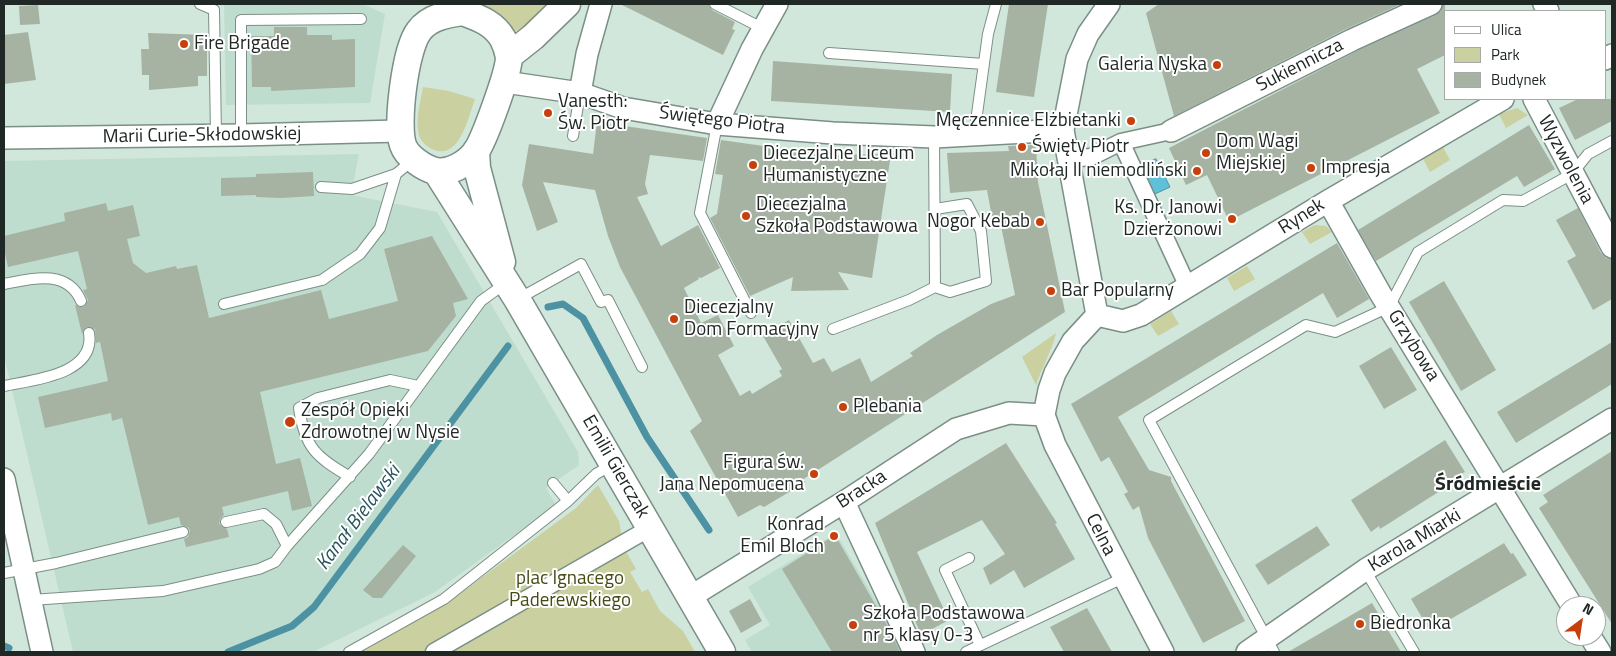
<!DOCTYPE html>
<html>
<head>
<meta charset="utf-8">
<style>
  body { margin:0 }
  #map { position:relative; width:1616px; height:656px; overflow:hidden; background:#d1e7dc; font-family:"Titillium Web",sans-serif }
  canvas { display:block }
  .frame { position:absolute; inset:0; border:5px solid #202825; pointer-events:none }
  .legend { position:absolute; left:1444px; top:10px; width:162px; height:90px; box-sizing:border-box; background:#fff; border:1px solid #a6a9a8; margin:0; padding:6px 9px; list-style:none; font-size:15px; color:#202825 }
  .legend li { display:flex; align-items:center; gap:10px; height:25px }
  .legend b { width:25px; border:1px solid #a6a9a8 }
  .north { position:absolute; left:1556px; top:596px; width:50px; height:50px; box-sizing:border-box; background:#fff; border:1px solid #a6a9a8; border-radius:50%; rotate:31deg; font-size:14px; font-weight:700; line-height:20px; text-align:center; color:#202825 }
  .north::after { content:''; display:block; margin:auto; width:18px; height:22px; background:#c7400b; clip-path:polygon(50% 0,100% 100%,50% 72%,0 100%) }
</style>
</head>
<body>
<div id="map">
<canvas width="1616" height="656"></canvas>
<div class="frame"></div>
<ul class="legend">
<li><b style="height:6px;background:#fff"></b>Ulica</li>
<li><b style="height:14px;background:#cad09f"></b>Park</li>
<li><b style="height:14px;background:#a6b3a2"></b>Budynek</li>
</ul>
<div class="north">N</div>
</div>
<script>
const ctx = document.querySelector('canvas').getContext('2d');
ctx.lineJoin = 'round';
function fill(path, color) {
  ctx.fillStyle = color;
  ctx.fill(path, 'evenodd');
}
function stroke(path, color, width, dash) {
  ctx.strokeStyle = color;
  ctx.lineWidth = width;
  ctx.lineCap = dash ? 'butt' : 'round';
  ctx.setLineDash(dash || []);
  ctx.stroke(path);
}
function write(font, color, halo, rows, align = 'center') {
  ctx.font = font + ' "Titillium Web",sans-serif';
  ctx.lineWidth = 4;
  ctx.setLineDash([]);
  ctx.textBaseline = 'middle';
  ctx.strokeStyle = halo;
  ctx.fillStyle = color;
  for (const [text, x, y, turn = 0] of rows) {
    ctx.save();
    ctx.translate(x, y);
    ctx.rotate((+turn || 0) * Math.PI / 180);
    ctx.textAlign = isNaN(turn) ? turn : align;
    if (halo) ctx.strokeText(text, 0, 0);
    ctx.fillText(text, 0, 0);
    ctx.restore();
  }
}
fill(new Path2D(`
  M224,4H363L385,14L370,103L226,105Z
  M359,154L351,195L437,212L578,452L579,465L546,488L556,505L435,592L313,652H73L4,355V161Z
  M836,533L906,652H752L745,640L770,625L748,587Z`), '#bfddce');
fill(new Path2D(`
  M479,4H549L523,28L513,32L493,12Z
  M423,87L449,91L475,99C468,118 459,164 430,148C423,144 418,137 418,129C416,116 421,100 423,87Z
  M1517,108L1528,115L1506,128L1499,114Z
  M1443,147L1450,160L1430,172L1423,159Z
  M1315,225L1326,226L1332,232L1310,244L1302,232Z
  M1247,266L1255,279L1234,291L1227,278Z
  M1171,311L1179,324L1158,336L1150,324Z
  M1056,333C1052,351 1042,367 1036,385L1022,357Z
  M598,485L619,521L624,548L636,569L630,572L642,592L648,589L660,611L683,631L695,652H359L450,601L576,508Z`), '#cad09f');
const water = new Path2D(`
  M1156,159L1170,187L1144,199L1131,172Z`);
fill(water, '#5fc0d9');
stroke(water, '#4c92a3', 1);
stroke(new Path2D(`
  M548,307L563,304L583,318L647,437L709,530
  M4,646L9,648
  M228,652L292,626L314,607L508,346`), '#4c92a3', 7);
fill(new Path2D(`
  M620,4H708L712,10L735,22L732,29L735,30L723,55Z
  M1009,4H1048L1034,97L996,92Z
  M1159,4H1401L1346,29L1174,116L1146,13Z
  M1443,4H1445V55L1417,69L1440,113L1229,221L1207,175L1186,185L1169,148L1357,51L1436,15L1441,11Z
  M38,5L40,24L20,25L19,6Z
  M274,27H307V35H332V40L355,39V87L271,91V87H252L251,36H274Z
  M28,32L36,80L4,84V35Z
  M148,33L207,35V76H198V86L149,90V75H142L141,49H149Z
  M773,61L952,74L950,112L771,101Z
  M1578,99H1612V121L1575,140L1559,108Z
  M597,122L707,138L703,161L650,155L645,184L648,194L637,197L661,246L698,225L720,268L701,278L698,277L699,279L684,288L701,323L718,315L734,346L718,355L740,396L750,390L752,394L782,376L779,371L782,369L763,336L789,320L813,363L824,358L832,372L860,358L871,382L913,356L910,353L937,335L991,304L1015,295L1000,221L993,223L987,190L950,193L947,153L1009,151L1008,146L1036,145L1038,182L1065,312L802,480L806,482L764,507L760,505L738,517L690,431L702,421L620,267L608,236L595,190L543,182L558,222L537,231L522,185L529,144L593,154Z
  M1529,125L1555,169L1524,187L1517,176L1376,261L1358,230Z
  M721,140L828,155L891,154L872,278L838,272L849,290L791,291L793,277L750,296L710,218L717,214L723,175L715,174Z
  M313,172L314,196L282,198L256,197V195L221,196V178L256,177V174Z
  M106,203L108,211L133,205L140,236L127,239L133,263L146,273L176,266L177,269L197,265L209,318L321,290L329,319L398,301L384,249L432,236L468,299L453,303L456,316L428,351L260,392L276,464L300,458L312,506L292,511L288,491L222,507L224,515L220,519L219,524L227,529L229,537L186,547L184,539L188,537L190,531L188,527L181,525L179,517L148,525L122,418L112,421L111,413L45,428L38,397L108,381L100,342L96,343L95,329L86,327L82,334L75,305L84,307L88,300L83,290L87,289L78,251L8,267L4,249V236L65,221L64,213Z
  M1578,208L1601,253L1606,258L1612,259V299L1593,310L1567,261L1576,256L1556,220Z
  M1337,243L1369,299L1337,318L1323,293L1118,417L1149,470L1171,477V481L1245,621L1203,643L1148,538L1139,506L1133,510L1124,494L1128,492L1109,457L1101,462L1071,404Z
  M1444,281L1496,370L1461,391L1409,302Z
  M1612,342V384L1516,443L1497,412Z
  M1391,347L1417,390L1384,409L1359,366Z
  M1445,440L1465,472L1457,476L1459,479L1380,529L1379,526L1371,532L1351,500Z
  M1006,443L1057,523L1055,524L1075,559L1024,588L1014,570L990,585L983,568L1005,554L982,520L917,552L949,620L921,635L875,523Z
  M1612,451V624L1539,508L1548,502L1543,495Z
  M1317,526L1330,545L1268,585L1255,565Z
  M835,535L890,630L900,652H832L782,569Z
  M1504,543L1511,554L1513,553L1527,575L1430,631L1411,599Z
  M403,545L416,556L382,598H373L363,590Z
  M750,599L762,621L741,633L729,611Z
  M1372,603L1401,652H1288Z
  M1087,608L1112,652H1064L1050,627Z`), '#a6b3a2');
const service = new Path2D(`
  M200,4L214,10L216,136
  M715,4L764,29
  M829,53L984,64
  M717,124L700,213L751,313
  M241,135V20L361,19
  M573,136L580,93
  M974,136L988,34L996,4
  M321,187L352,189L396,174
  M4,284C30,279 67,268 81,301
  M935,287L950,292L986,281L981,231L967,204L935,209
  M518,299L581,264L601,302L608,300L642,367
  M224,304L322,280L360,254L380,228L396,174L413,160
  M833,329L909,300L935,287L934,137
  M4,386C32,380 96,375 89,333
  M350,477C316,457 305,448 299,408L318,398L390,380L418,386
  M553,483L568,501L596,474L613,464
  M287,546L369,454L481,301L506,283
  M969,558L945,570L980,645
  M1365,570L1414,652
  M4,573L56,563L183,532
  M31,600L163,591L259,569L275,562L287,546L276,524L264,514L226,522
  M349,652L444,599L568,501
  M966,652L1123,578
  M1274,652L1149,420L1306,325L1335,332L1389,307L1418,252L1503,200L1523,201L1572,174L1588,154L1612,141`);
const pedestrian = new Path2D(`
  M1171,131L1121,142L1188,287
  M1069,159L1091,157L1121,142
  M434,652L650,528`);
const minor = new Path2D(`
  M1544,4L1548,11
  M1605,59L1612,55
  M505,82L580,93L623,108L717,124L833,133L934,137L1063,130
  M580,93L587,54L601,4
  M1534,99L1612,247
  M717,124L752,49L777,4
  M1171,131L1352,40L1431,4
  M4,138L241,135L399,131
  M1328,201L1380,293L1572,606
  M1097,315L1123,321L1141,315L1328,201L1503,99
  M1097,315L1073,341L1055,373L1049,390L1044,415L1055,445L1163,652
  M1097,315L1063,130L1077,59L1088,34L1109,4
  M4,479L42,652
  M844,502L914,652
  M690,597L844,502L956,429L1009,413L1044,415
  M1590,636L1600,652
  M1247,652L1365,570L1612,419`);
const tertiary = new Path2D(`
  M463,12C479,18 494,23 503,39C505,43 508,52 509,57C509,72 484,141 475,153C466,164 449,174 435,171C424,168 407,157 403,145C396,125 405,49 419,31C429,17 448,14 463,12Z
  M509,56L533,37L567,4
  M476,151L477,168L502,262
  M436,171L517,299L722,652`);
stroke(service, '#7b8f86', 12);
stroke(pedestrian, '#7b8f86', 19);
stroke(minor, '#7b8f86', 24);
stroke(tertiary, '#7b8f86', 29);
stroke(service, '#fff', 10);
stroke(pedestrian, '#fff', 16);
stroke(minor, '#fff', 21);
stroke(tertiary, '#fff', 26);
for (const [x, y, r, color] of [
  [184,44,5,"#c7400b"],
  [1217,65,5,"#c7400b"],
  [548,113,5,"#c7400b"],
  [1131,121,5,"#c7400b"],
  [1022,147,5,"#c7400b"],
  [1206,153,5,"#c7400b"],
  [753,165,5,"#c7400b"],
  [1311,168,5,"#c7400b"],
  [1197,171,5,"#c7400b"],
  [746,216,5,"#c7400b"],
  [1232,219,5,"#c7400b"],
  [1040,222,5,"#c7400b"],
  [1051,291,5,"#c7400b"],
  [674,319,5,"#c7400b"],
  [843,407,5,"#c7400b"],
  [290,422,6,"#c7400b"],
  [814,474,5,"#c7400b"],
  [834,536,5,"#c7400b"],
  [1360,624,5,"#c7400b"],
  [853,625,5,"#c7400b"]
]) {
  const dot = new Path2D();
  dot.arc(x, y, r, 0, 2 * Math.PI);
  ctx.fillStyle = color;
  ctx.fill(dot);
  stroke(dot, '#fff', 2);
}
write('19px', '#202825', '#fff', [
  ["Fire Brigade",194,44],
  ["Galeria Nyska",1207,65,"right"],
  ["Vanesth:",558,102],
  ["Św. Piotr",558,124],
  ["Męczennice Elżbietanki",1121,121,"right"],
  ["Dom Wagi",1216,142],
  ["Miejskiej",1216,164],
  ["Święty Piotr",1032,147],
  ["Diecezjalne Liceum",763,154],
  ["Humanistyczne",763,176],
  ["Impresja",1321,168],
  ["Mikołaj II niemodliński",1187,171,"right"],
  ["Diecezjalna",756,205],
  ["Szkoła Podstawowa",756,227],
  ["Ks. Dr. Janowi",1222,208,"right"],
  ["Dzierżonowi",1222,230,"right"],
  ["Nogor Kebab",1030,222,"right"],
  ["Bar Popularny",1061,291],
  ["Diecezjalny",684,308],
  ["Dom Formacyjny",684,330],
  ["Plebania",853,407],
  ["Zespół Opieki",301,411],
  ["Zdrowotnej w Nysie",301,433],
  ["Figura św.",804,463,"right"],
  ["Jana Nepomucena",804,485,"right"],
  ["Konrad",824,525,"right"],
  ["Emil Bloch",824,547,"right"],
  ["Szkoła Podstawowa",863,614],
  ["nr 5 klasy 0-3",863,636],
  ["Biedronka",1370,624]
], 'left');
write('19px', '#202825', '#fff', [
  ["Sukiennicza",1300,66,-27],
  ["Świętego Piotra",722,121,7],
  ["Marii Curie-Skłodowskiej",202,136,-1],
  ["Wyzwolenia",1565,160,62],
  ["Rynek",1302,217,-32],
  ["Grzybowa",1413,346,58],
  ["Emilii Gierczak",615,467,60],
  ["Bracka",862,490,-33],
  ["Celna",1100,535,63],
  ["Karola Miarki",1415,541,-31]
]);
write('19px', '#464b13', '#fff', [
  ["plac Ignacego",570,579],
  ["Paderewskiego",570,601]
]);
write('bold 20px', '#202825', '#fff', [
  ["Śródmieście",1488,485]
]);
write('italic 20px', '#28545f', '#fff', [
  ["Kanał Bielawski",359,518,-53]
]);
</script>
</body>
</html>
